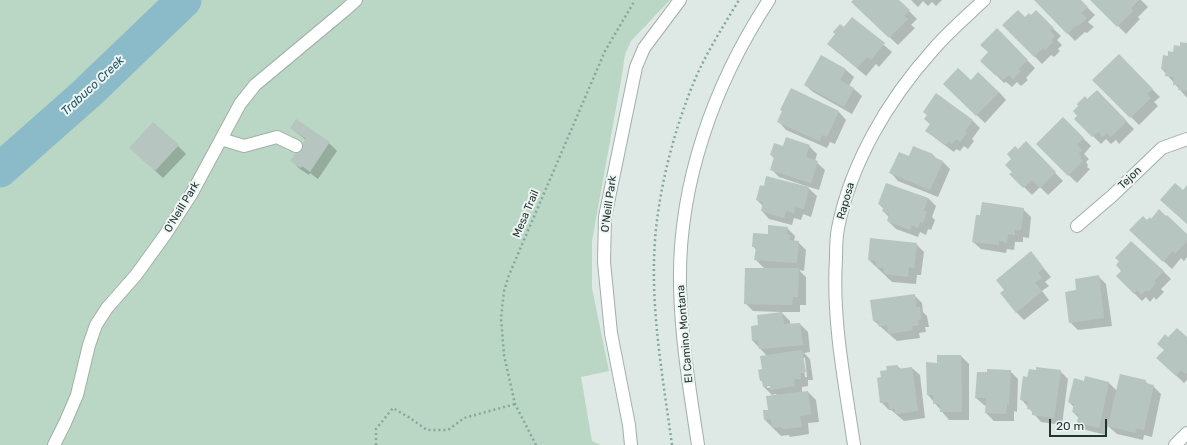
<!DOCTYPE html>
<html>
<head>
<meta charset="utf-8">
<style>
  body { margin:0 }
  #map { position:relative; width:1187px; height:445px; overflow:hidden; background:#dee8e4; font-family:Rubik,sans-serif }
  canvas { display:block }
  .scale { position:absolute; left:1049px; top:419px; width:58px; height:18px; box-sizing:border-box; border:2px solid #213632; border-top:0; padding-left:5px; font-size:12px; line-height:14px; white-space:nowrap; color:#213632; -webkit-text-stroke:3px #eef5f2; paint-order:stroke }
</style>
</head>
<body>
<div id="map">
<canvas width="1187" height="445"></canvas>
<div class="scale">20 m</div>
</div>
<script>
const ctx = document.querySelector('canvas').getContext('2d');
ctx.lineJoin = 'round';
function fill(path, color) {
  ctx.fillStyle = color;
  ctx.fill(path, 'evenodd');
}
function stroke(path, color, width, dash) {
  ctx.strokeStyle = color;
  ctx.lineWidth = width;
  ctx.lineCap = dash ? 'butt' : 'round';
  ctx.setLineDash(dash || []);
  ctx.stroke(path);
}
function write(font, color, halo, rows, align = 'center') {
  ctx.font = font + ' Rubik,sans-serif';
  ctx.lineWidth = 4;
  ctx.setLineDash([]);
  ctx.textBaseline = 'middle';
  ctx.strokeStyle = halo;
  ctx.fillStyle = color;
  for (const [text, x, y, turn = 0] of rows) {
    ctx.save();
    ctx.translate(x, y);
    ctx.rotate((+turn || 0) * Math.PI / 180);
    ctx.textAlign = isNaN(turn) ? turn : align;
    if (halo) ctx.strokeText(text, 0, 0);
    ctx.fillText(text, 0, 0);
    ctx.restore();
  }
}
fill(new Path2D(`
  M0,0H670L631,41L625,54L622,75L592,241V288L609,371L581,377L592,441L600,445H0Z`), '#b9d7c4');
fill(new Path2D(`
  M854,0H898L917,19L911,25L915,28L898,45L860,10Z
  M911,0H942L936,6L932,2L928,6L923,1L918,7Z
  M1036,0H1080L1095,15L1088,22L1094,27L1087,33L1085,32L1075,41Z
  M1092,0H1141L1148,7L1138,17L1140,19L1126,34Z
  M1036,12L1061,36L1057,40L1062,45L1058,49L1060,51L1054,57L1051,55L1042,64L1004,25L1031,16Z
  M852,18L892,52L879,67L876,64L866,76L828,44Z
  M997,30L1035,68L1026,78L1028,80L1021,86L1017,82L1012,87L1006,82L1004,83L982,61L990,52Z
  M1187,44V98L1162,69L1169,57L1181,47Z
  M821,56L846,70L854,77L849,86L854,89L862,96L852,114L813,92L805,85Z
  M1119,56L1160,97L1154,102L1158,106L1139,125L1094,80Z
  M952,92H999L1006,100L985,123Z
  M1097,92L1134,129L1119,144L1116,140L1111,144L1106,139L1101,144L1076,119L1087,101Z
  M839,112L846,120L835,144L830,142L827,148L786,130L779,122Z
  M1063,118L1091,146L1084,154L1089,159L1086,162L1088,165L1087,167L1090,169L1077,183L1037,144Z
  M925,119L972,120L980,128L972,139L974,141L968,149L964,146L960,151L956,149L954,152L935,138L927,131L931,125Z
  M296,121L329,143L337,151L318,179L310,173L309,175L300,169L292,161L306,140L291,128Z
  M1026,143L1063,181L1048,195L1040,187L1032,195L1011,174L1013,172V159L1018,151Z
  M178,146L186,154L163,178L138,155Z
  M809,146L817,154L815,161L825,170L819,190L806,186L817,196L811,217L803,214L801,220L794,218L792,225L769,219L762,211L763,206L757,200L805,187L806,186L779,177L771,169L775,159L771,155L783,147Z
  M914,147L933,155L937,159L942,161L950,169L938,197L898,181L891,173L909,157Z
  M886,184L928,198L936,206L932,217L935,220L931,230L928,229L926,235L920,232L918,237L896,229L888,221L889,217L883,211L884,209L879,204Z
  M1023,209L1031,217L1029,238L1023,237V242H1015L1014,250L1007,249L1006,253L981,249L973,242Z
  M1147,221L1187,235V257L1184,261L1181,258L1172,269L1139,238Z
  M787,228L795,236L794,241L798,242L806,250L804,271L799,270L806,277V305H800V312H781L790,321V325L800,324L808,332L810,352L804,353L810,359L813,380H808V386L802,387V393L808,392L816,400L819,422L808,423L809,434L790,437L789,435L781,436L765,420L777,396L776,394L772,395L764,387L763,383L761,380L767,356L753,341L759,326L780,313V312L753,311L745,303L765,269L756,260V250L753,246L769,235ZM803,358H805L807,377H805ZM775,385V387L767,388V386Z
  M916,244L924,252L921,275H917L916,284L892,282L869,260Z
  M1031,253L1051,277L1045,282L1049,286L1042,291L1049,300L1024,320L1016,312L1005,290Z
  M1123,271H1163L1171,279L1161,289L1164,292L1156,300L1154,297L1150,302L1146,297L1142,301L1125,284Z
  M1098,276L1106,284L1112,326L1078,330L1070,322L1077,291Z
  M914,295L922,303L923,312L927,316L929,327H925L926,332L919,333L920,338L897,341L874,321Z
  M1187,338V380L1184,383L1166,366L1165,351L1168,339Z
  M938,356H961L969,364V420H949L928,395L938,364Z
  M897,366L901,369L912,368L920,375L925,418L904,421L891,410H889L881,402L882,378L888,371Z
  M1010,371L1018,379L1017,412L1014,411V421H994L986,413V406L984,405L976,398Z
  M1060,371L1068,379L1062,425L1041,422L1021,399L1028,378Z
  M1086,378L1109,383L1117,391L1145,381L1149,385L1153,386L1161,394L1152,437L1144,435L1143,440L1117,434L1108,426L1106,435L1086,430L1078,422L1079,418L1073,412L1074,407L1069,402L1085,382Z`), '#0003');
stroke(new Path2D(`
  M0,170L86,94L184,0`), '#8bbac8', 35);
fill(new Path2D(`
  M853,0H899L910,10L904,16L908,19L889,38L851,2Z
  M1034,0H1081L1088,7L1081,13L1087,18L1078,26L1077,25L1067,34Z
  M1090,0H1139L1131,8L1133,11L1117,27Z
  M1018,10L1025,17L1029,13L1031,15L1036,10L1054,28L1050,31L1055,36L1051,40L1053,42L1045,50L1043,48L1034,57L1002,25Z
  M852,17L885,43L871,60L867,57L857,68L827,44L835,34L833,32L840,24L844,27Z
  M997,28L1028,60L1018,69L1021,71L1013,79L1009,75L1003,80L997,74L996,76L980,61L988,52L980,45Z
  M1180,42L1187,43V91L1178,90L1179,85H1173L1174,77L1165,76L1166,70L1161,69L1163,55L1168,56V51L1173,52L1174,45L1180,46Z
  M1119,54L1153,89L1147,94L1151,98L1130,118L1092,80Z
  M821,55L846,69L840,80L854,88L844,107L804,85Z
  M958,68L971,80L978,72L999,92L976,116L943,84Z
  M791,88L839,111L827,137L822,135L819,141L777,122L782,111L780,110Z
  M1097,90L1127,121L1111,137L1107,133L1103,137L1098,132L1092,137L1074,119L1077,116L1073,111L1078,106L1077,104L1085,96L1087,99Z
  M936,93L973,120L965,131L967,133L960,142L956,139L952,144L948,142L946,145L925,131L930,124L924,119L927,115L923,112Z
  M1063,117L1084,138L1077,145L1082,150L1079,154L1081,156L1080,158L1083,161L1068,176L1036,144Z
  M296,119L330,142L310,172L302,166L301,168L290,161L306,139L290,128Z
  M153,122L179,145L155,171L129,148Z
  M786,137L810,145L806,157L818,161L811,183L770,170L774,157L770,155L774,143L783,146Z
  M1026,141L1056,172L1040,188L1032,180L1023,188L1009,174L1012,172L1005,165L1011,159L1007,154L1015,146L1018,149Z
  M913,146L933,154L932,156L943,161L930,190L889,173L899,152L909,156Z
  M766,176L809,187L804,209L795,207L794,213L786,211L784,218L761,211L763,202L756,200L760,185L764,186Z
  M886,183L928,198L924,211H927L923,223L920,222L918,228L912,225L910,230L887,221L889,214L882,211L884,206L878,204Z
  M1175,183L1183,190L1187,185V224L1160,200Z
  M982,202L1024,208L1021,230H1015V235L1008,234L1007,243L999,241V245L972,242L976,215H980Z
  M1159,209L1166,216L1167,215L1187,234V241L1175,254L1173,251L1163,262L1129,230L1143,216L1147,220L1150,217L1151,219Z
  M768,225L788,227L787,234L790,235L789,240L799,241L797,263L754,260L756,247H752L753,233L768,234Z
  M870,238L917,243L914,268L909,267L908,277L884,274V268L876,267V261L868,260Z
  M1131,241L1164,271L1154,281L1156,283L1148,292L1146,290L1141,295L1137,290L1134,294L1116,276L1121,271L1116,265L1119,261L1115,258Z
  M1031,251L1044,268L1038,273L1042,278L1035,283L1042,291L1016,313L1000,293L1004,290L996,280Z
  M745,268H799L798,297H793L792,305L744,304Z
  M1099,275L1104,318L1069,323L1065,292L1076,290L1075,279Z
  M915,294L916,307H920L921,319L918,320L919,325L912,326L913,330L888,334L887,325L879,327L878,321H873L870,300Z
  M782,312L784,324L800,323L803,345L759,349L758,340L752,341L751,326L758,325L757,315Z
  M1177,328L1187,337V373L1186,374L1181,370L1176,376L1156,358L1164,350L1157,344L1165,334L1168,337Z
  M802,350L806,372L800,373L801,379H794L795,386L770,390V386L763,387L762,381H760L758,370L762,369L760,356Z
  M937,355H961L962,412H940V404H933V395H927L926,362L937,363Z
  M898,365V369L912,367L918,411L895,414V409H889L888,402L880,403L877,378L881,377L880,371L887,370L886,366Z
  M1036,367L1061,370L1054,418L1032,415V410L1027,409L1028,401L1020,400L1023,376L1027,377L1029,369L1036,370Z
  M987,369L1011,370L1009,405L1007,404L1006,414L985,413L986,398H975L977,372H987Z
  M1120,374L1146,380L1145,383L1154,385L1144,430L1137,428L1135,433L1108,426Z
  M1085,376L1109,382L1099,428L1077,422L1079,414L1072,412L1074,404L1068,402L1074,378L1084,381Z
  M808,391L811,414L800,416L802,427L782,429L781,427L772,428L771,419L764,420L763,410H768L766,396Z`), '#b7c5c1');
const minor = new Path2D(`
  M221,139L244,146L277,137L296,146
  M1077,226L1112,196L1162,148L1187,139
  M54,445L65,423L77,395L89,345L96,325L107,308L136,275L165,235L192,193L240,104L255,85L345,10L356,0
  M631,445L629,425L611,333L604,262L605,217L636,67L644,48L680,0
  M698,445C690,392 681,339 680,285C678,184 714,84 769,0
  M854,445C845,383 832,321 836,259C836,249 836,238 838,228C851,163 888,100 932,51C947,33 966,17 984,0
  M1175,445L1187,433`);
stroke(minor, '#a2afab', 14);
stroke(new Path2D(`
  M376,445V429L393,408L410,418L427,430H448L464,418L515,404
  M536,445L515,404L504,355L501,318L504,291L509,275L605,51L635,0
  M672,445C663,378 650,309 655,240C659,187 675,126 696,77C708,50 724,25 739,0`), '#82a89f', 2.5, [2, 3]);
stroke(minor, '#fff', 12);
write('11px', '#213632', '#eef5f2', [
  ["Tejon",1130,178,-44],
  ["Raposa",846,201,-74],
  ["O'Neill Park",609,204,-82],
  ["O'Neill Park",182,207,-59],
  ["Mesa Trail",526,214,-67],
  ["El Camino Montana",685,334,-95]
]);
write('italic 12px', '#22596b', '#eef5f2', [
  ["Trabuco Creek",93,86,-43]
]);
</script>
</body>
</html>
